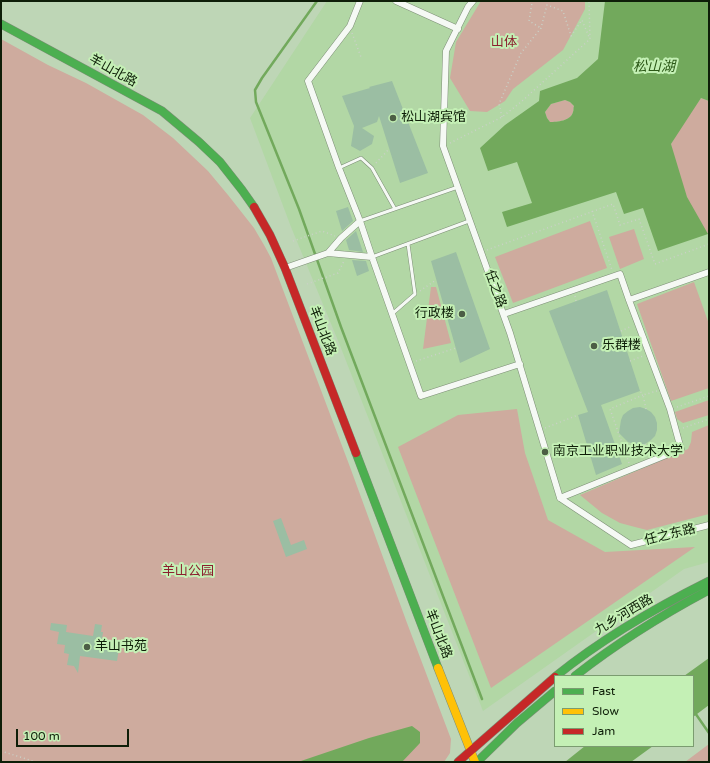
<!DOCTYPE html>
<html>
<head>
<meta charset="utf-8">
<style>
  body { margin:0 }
  #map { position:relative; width:710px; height:763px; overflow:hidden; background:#bed6b6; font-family:"Varela Round",sans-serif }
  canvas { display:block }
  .frame { position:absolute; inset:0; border:2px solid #0e1e08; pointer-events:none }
  .legend { position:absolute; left:554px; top:675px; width:140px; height:72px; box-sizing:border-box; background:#c4f0b5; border:1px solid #7b9c70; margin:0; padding:5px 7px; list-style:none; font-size:12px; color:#0e1e08 }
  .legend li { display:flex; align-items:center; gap:8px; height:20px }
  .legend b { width:20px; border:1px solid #7b9c70 }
  .scale { position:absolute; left:16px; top:729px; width:113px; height:18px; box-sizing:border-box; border:2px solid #0e1e08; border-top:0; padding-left:5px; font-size:12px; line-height:14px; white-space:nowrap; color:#0e1e08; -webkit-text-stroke:3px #c4f0b5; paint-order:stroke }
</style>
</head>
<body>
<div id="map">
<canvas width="710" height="763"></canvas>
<div class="frame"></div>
<ul class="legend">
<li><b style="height:5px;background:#4caf50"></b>Fast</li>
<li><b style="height:5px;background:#ffc107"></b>Slow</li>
<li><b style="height:5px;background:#c62828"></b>Jam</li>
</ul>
<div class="scale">100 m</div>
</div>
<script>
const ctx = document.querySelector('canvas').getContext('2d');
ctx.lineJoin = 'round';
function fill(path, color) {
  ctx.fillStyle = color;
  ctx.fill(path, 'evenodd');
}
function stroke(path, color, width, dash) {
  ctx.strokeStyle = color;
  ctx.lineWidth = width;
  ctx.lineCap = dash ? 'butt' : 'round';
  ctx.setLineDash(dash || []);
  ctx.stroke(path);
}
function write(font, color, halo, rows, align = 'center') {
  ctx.font = font + ' "Varela Round","Noto Sans SC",sans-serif';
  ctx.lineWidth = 4;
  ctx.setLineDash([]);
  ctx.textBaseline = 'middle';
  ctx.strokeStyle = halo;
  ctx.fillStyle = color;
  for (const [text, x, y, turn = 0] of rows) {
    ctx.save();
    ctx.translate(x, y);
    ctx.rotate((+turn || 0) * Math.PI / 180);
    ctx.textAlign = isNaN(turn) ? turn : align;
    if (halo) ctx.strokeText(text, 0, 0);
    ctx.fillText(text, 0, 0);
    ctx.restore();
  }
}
fill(new Path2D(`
  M327,1H709V562L684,569L483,711L339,343L291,227L250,118Z`), '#b2d7a5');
fill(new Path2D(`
  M481,1H585V9L563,50L513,89L505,101L487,112L470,111L450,78L456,42Z
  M1,39L48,65L86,83L143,115L173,138L208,171L228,195L254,228L264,245L271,258L350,467L407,623L451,739L450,753L444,762H1Z
  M701,98L709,101V234H708L694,213L673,166L671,144L683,123Z
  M565,100L570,102L574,106C573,108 574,110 573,112C571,121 557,122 550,122L547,118L545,112L551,104Z
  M590,221L607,268L513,303L495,257Z
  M634,229L644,259L620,269L609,237Z
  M694,282L709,324V388L671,401L637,304Z
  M431,287H436L451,343L423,349Z
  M709,400V415L683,423L677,419L675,412Z
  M517,409L525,453L548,520L605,552L695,547L491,688L398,447L458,415Z
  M709,425V514L647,530L635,527L620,523L602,513L580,495L688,449L691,442L692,432Z
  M709,744V762H685Z`), '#ceab9e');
fill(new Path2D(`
  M605,1H709V101L701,98L671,144L687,197L708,234L658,251L643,208L624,214L616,192L507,227L502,212L532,203L517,162L488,171L480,148L505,125L539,101L540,91L577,78L598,59ZM565,100L570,102L574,106C573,108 574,110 573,112C571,121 557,122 550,122L547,118L545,112L551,104Z
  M709,658V705L693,717V676H684Z
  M412,726L420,732V743L402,762H298L369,738Z
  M585,746H653L631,762H565Z`), '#72a95c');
stroke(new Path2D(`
  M317,1L262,78L255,90L256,102L299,209L341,327L482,699
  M693,710L709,733`), '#72a95c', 2.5);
fill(new Path2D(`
  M392,81L428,173L400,183L379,116L377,122L362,128L374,136L372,144L360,151L351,146L354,126L342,96L370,88L369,87Z
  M348,207L353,221L342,231L336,211Z
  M356,231L363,252L349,250L346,240Z
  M456,252L490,349L460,363L431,261Z
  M352,260L366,261L369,271L357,276Z
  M607,290L640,391L601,405L622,464L596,475L578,415L588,412L549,311Z
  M640,407L646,409L651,412L655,417L657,423V430L655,436L651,440L645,444L640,445L634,444L628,442L619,433L621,420L623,415L628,411L633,408Z
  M281,518L291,545L304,540L307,549L286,557L273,521Z
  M51,623L67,625L66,632L93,636L95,624L102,625L101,632H103L101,646L119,648L117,661L80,656L78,673L74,666L67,665L69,654L64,653L65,645L57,644L59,632L50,630Z`), '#9bbea3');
const lane = new Path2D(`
  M339,168L361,158L372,168L395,209
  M360,221L458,187
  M372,257L469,221
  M392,314L415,294L408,244`);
const street = new Path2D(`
  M360,1L350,26L308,81L339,168L360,221L372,257L421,396L520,364
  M396,1L458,29
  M473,1L468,7L446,51L443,146L510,333L560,498L631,545L709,525
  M328,253L341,238L360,221
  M285,268L328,253L372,257
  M504,314L620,274L629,300L709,272
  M560,498L681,449L670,409L629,300`);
const fast = new Path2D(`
  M1,24L162,111L199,142L220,162L242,190L254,207
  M356,453L438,668
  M556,676C603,638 655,608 709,581
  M575,676C617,643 662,615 709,590
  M477,762L517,723L555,691`);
const slow = new Path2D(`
  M438,668L475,762`);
const jam = new Path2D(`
  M254,207L270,235L285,268L356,453
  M458,762L555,677`);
stroke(lane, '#7d8e76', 4);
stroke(street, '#7d8e76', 7);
stroke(fast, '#7d8e76', 9);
stroke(slow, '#7d8e76', 9);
stroke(jam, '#7d8e76', 9);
stroke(new Path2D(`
  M530,1L532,3L529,21L541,28
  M352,33L361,57
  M502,117L499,104L521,53L541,28L547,5L563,11L571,36L582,20L589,37
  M450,143L502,117L521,102L590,39L589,1
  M376,163L389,149
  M592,211L612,270
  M293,241L322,231L335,236
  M487,250L613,204L620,225L639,219L655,264L709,244
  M307,284L338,273L344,261
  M420,291L436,280
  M575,296L576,301
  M621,331L632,326
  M416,361L456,348
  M630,361L643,356
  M677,407L709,396
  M646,409L643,395L657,391
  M545,428L578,415
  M683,428L709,419
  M645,444L650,455
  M629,463L610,409L643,395L640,391
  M1,751L36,762`), '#cad1c7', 1.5, [1, 3]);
stroke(lane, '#f5f9f4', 3);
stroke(street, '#f5f9f4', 6);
stroke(fast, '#4caf50', 8);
stroke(slow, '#ffc107', 8);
stroke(jam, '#c62828', 8);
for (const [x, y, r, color] of [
  [393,118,4,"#4c5e45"],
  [462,314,4,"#4c5e45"],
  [594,346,4,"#4c5e45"],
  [545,452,4,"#4c5e45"],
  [87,647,4,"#4c5e45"]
]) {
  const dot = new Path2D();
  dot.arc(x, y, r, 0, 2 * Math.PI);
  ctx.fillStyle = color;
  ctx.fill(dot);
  stroke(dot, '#c4f0b5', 1.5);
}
write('13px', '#8b1f2f', '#c4f0b5', [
  ["山体",504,43],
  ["羊山公园",188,572]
]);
write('13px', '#0e1e08', '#c4f0b5', [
  ["羊山北路",113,71,29],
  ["任之路",495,289,70],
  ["羊山北路",322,331,69],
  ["任之东路",670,535,-14],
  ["九乡河西路",624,615,-31],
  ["羊山北路",438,634,69]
]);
write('13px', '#0e1e08', '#c4f0b5', [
  ["松山湖宾馆",401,118],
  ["行政楼",454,314,"right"],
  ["乐群楼",602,346],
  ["南京工业职业技术大学",553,452],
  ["羊山书苑",95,647]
], 'left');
write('italic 14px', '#2b5817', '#c4f0b5', [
  ["松山湖",654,67]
]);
</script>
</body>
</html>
